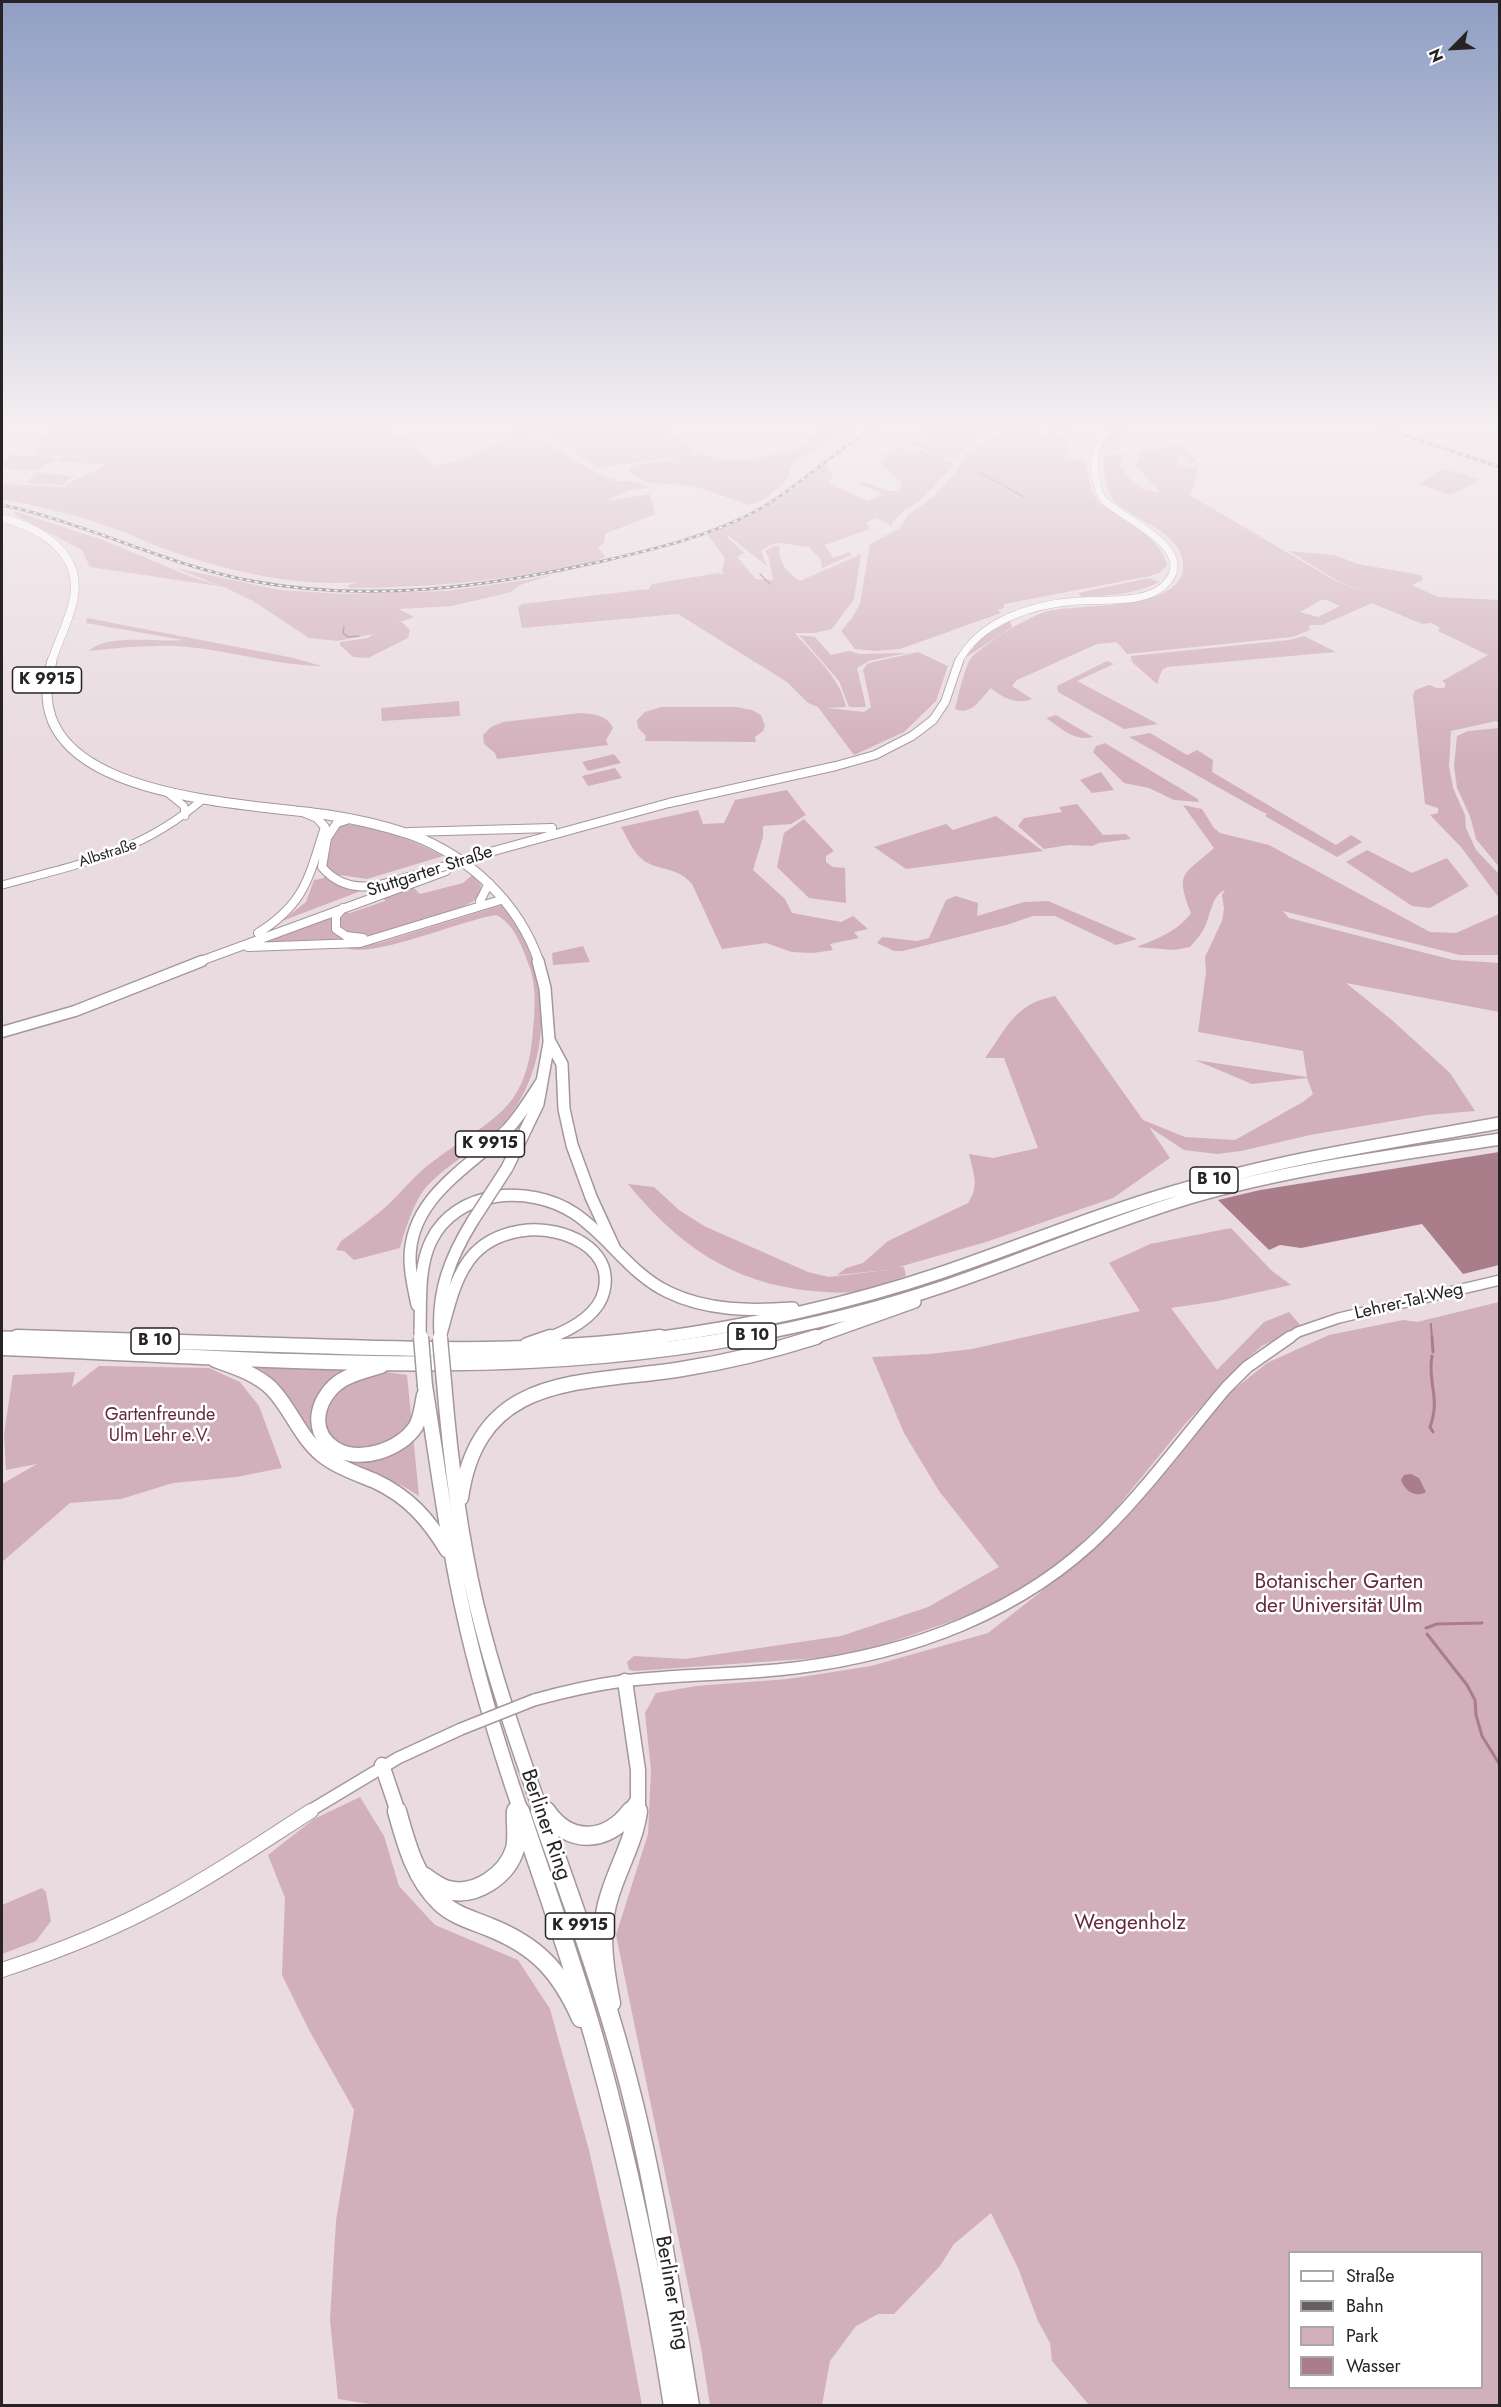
<!DOCTYPE html>
<html>
<head>
<meta charset="utf-8">
<style>
  body { margin:0 }
  #map { position:relative; width:1501px; height:2407px; overflow:hidden; background:#e9dbdf; font-family:Jost,sans-serif }
  canvas { display:block }
  .frame { position:absolute; inset:0; border:3px solid #272223; pointer-events:none }
  .legend { position:absolute; left:1288px; top:2251px; width:195px; height:138px; box-sizing:border-box; background:#fff; border:2px solid #a9a7a7; margin:0; padding:8px 10px; list-style:none; font-size:18px; color:#272223 }
  .legend li { display:flex; align-items:center; gap:12px; height:30px }
  .legend b { width:30px; border:2px solid #a9a7a7 }
  .north { position:absolute; left:1423px; top:18px; width:60px; height:60px; -webkit-text-stroke:4px #fff; paint-order:stroke; rotate:246deg; font-size:16px; font-weight:700; line-height:24px; text-align:center; color:#272223 }
  .north::after { content:''; display:block; margin:auto; width:21px; height:27px; background:#272223; clip-path:polygon(50% 0,100% 100%,50% 72%,0 100%) }
</style>
</head>
<body>
<div id="map">
<canvas width="1501" height="2407"></canvas>
<div class="frame"></div>
<ul class="legend">
<li><b style="height:8px;background:#fff"></b>Straße</li>
<li><b style="height:8px;background:#675f61"></b>Bahn</li>
<li><b style="height:16px;background:#d2b0bb"></b>Park</li>
<li><b style="height:16px;background:#aa7d8b"></b>Wasser</li>
</ul>
<div class="north">N</div>
</div>
<script>
const ctx = document.querySelector('canvas').getContext('2d');
ctx.lineJoin = 'round';
function fill(path, color) {
  ctx.fillStyle = color;
  ctx.fill(path, 'evenodd');
}
function stroke(path, color, width, dash) {
  ctx.strokeStyle = color;
  ctx.lineWidth = width;
  ctx.lineCap = dash ? 'butt' : 'round';
  ctx.setLineDash(dash || []);
  ctx.stroke(path);
}
function write(font, color, halo, rows, align = 'center') {
  ctx.font = font + ' Jost,sans-serif';
  ctx.lineWidth = 5;
  ctx.setLineDash([]);
  ctx.textBaseline = 'middle';
  ctx.strokeStyle = halo;
  ctx.fillStyle = color;
  for (const [text, x, y, turn = 0] of rows) {
    ctx.save();
    ctx.translate(x, y);
    ctx.rotate((+turn || 0) * Math.PI / 180);
    ctx.textAlign = isNaN(turn) ? turn : align;
    if (halo) ctx.strokeText(text, 0, 0);
    ctx.fillText(text, 0, 0);
    ctx.restore();
  }
}
fill(new Path2D(`
  M48,424H363L411,437L432,465C463,465 484,445 512,438L511,436L516,430L515,424H657L694,451L689,455L680,457L597,468L571,449L610,442L566,447L536,432L532,433L596,473L619,480L599,486C618,481 631,477 649,488C632,489 621,492 607,501L650,494L655,514L605,534L604,543L598,548L606,557L520,585L511,592L452,606L399,609L414,617L395,624L402,622L410,630L408,638L368,658L353,657L340,645V642L368,638L373,634L337,641L309,638L253,601L224,587L90,567L82,550L15,515L14,511L103,540L187,575L220,586L176,568L280,590L344,594L446,591L526,580L563,572L558,569C488,582 420,588 349,588L348,585L357,582C293,587 228,571 168,550C149,544 131,534 113,528C76,515 39,506 2,499V484L65,487C78,475 92,476 105,464L58,462L62,456L34,454L40,447L41,436L51,427Z
  M825,424H861L794,462L786,480L765,499L749,505L694,486L644,482L628,471L633,465L671,460L679,465L672,459L699,453L719,459L747,460L783,453L805,445Z
  M951,424H1012C995,432 965,442 957,460L925,447L927,443L917,435L927,429Z
  M1017,424L1045,434L1062,424H1079L1070,433L1057,431L1056,436L1069,440L1065,446L1068,447L1066,459L1086,460C1088,472 1089,491 1097,500C1100,505 1107,508 1112,511C1133,525 1160,539 1167,565L1159,573L1150,576L1004,604V608L998,610L1001,613L900,649L875,651L855,649L841,631L852,618L860,604L870,544L900,528L908,515L934,496L958,469L966,454Z
  M1110,424H1127L1122,433L1119,450L1100,453V447Z
  M1181,446L1199,463L1188,462L1185,455H1176L1178,466L1199,468L1191,493L1188,494L1334,580L1369,594L1334,579L1289,551L1334,555L1358,564L1421,575L1423,580L1412,585L1438,597L1499,600V723L1496,721L1451,731L1449,766L1453,788L1465,815L1466,828L1476,850L1499,874V898L1461,847L1430,815L1438,813V808L1425,804L1413,696L1415,690L1429,685L1437,688H1444L1446,684L1442,681L1488,655L1438,631L1440,628L1432,623L1422,624L1372,603L1322,625H1311L1309,627L1310,630L1292,637L1127,654L1117,642L1097,644L1017,680L1012,686L1032,699C1018,705 1002,698 991,688C980,699 972,716 955,709C958,698 965,664 972,657C987,642 1024,619 1045,612C1076,602 1189,614 1183,562C1179,527 1122,518 1111,496C1105,484 1105,469 1103,456L1123,452L1120,465C1134,485 1136,491 1160,492L1133,463H1137L1139,451ZM1321,600H1327L1340,606L1318,617L1300,612Z
  M899,447L909,452L920,449L955,464L919,502L905,510L892,522V526L877,518L866,522L870,529L825,545L833,558L849,552L852,555L822,568L821,560L809,547L779,543L770,545L761,551L767,566L730,537L731,534L727,537L744,553L737,557L756,579L773,580L769,558L765,551L774,546H779C779,563 786,572 800,581L861,554L854,599L832,629L814,633H795C813,655 841,678 846,707L826,708L864,712L871,707L863,670L867,664L873,662L918,652L948,666L936,701L904,732L854,755L818,707L808,703L787,682L678,614L522,628L518,608L522,604L649,589L652,584L719,573L724,575L722,571L725,558L707,534C752,518 789,496 824,464L827,463L829,471L833,473L829,484L868,501L881,495L880,492L858,483L862,482L888,491H900L901,482L879,462L885,454Z
  M10,455L57,457C37,475 27,470 2,468V463Z
  M1444,469L1480,480L1451,495L1419,484Z
  M36,473L73,476L63,485L26,483Z
  M1149,578L1159,582C1135,595 1109,595 1082,597L1078,593Z
  M87,618L289,657L322,666C272,665 225,649 176,646C147,645 118,648 89,651C107,633 158,643 183,640L86,623Z
  M1010,621L1012,627L965,658L982,637Z
  M799,635L815,637L831,655L849,651L860,654L907,653L869,661L857,668L866,707H849L839,681Z
  M1304,636L1336,652L1167,667L1162,670L1157,684L1132,662L1131,656L1289,640Z
  M1107,661L1114,664L1077,681L1158,724L1124,729L1058,692L1057,686Z
  M459,701L460,716L382,721L381,708Z
  M661,707H736L752,710L761,715L765,726L763,731L755,737L756,742L645,741L646,736L638,728L637,720L645,712Z
  M580,713C594,714 607,715 613,728L606,740L608,745L497,759L495,753L484,744L483,735L491,727L503,722Z
  M1056,715L1093,737C1074,742 1061,728 1046,718Z
  M1499,728H1500L1499,867L1476,839L1470,816L1457,788L1454,766L1457,736L1468,731Z
  M1150,733L1187,755L1197,750L1213,760L1212,772L1336,845L1351,835L1362,842L1337,857L1265,816L1267,814L1255,808L1129,737Z
  M1105,743L1198,799L1199,802L1174,800L1149,788L1124,783L1093,752L1096,746Z
  M614,754L621,763L588,771L582,762Z
  M615,768L622,778L588,786L582,776Z
  M1101,772L1114,790L1092,793L1080,780Z
  M787,790L806,815L791,824L763,826V837L753,870L785,899L792,913L841,922L853,916L868,929L854,932L859,938L830,944L833,950L813,953L792,952L766,943L722,949L692,884C676,865 657,872 642,859C633,852 627,837 621,827L698,810L703,824L724,823L735,800Z
  M1077,804L1103,835L1126,834L1131,839L1099,843L1092,846L1069,845L1044,849L1018,826L1024,818L1062,812L1059,807Z
  M1183,805L1202,809L1214,828L1220,833L1269,845L1430,932L1456,933L1499,914V955H1460L1283,911L1289,918L1453,960L1499,963V1012L1346,983L1393,1021L1450,1073L1475,1111L1428,1115L1310,1135L1241,1151L1217,1154L1184,1150L1149,1127L1170,1158L1113,1198L986,1242L899,1267H904L906,1276C891,1281 874,1288 858,1291C844,1294 827,1292 812,1291C731,1283 678,1245 628,1184L654,1187L679,1210L704,1226L808,1272L829,1277L887,1270L837,1275L846,1268L863,1263L888,1241L968,1203C980,1186 973,1172 969,1154L993,1158L1038,1148L1004,1058H985C1008,1027 1014,1004 1055,996L1143,1120L1185,1137L1235,1140L1303,1102L1313,1094L1307,1078L1252,1084L1195,1060L1307,1077L1303,1051L1198,1032L1206,972L1205,957L1222,921L1224,909L1222,895L1225,890C1210,896 1211,919 1202,932C1199,937 1194,942 1190,947L1174,950L1137,947C1158,938 1177,932 1191,913C1175,871 1183,876 1214,848Z
  M996,816L1043,851L906,869L874,847L946,824L953,830Z
  M804,819L834,851L826,856V862L833,867L845,868L846,903L809,898L777,867L784,833Z
  M346,824C382,828 411,839 443,856L367,879L340,875V879L366,889L282,921L306,902L314,880L324,878L325,861L336,827Z
  M1367,850L1412,873L1447,858L1469,886L1430,908L1412,906L1346,862Z
  M472,875L481,885L480,897C455,915 370,941 339,942C311,943 283,939 255,943L333,913H350L385,901L383,896L413,887L420,894L463,883Z
  M956,896L978,903L977,916L1024,902L1048,901L1137,939L1116,945L1055,916H1033L1006,925L903,951H894L877,943L882,937L917,941L929,938L946,900Z
  M502,905C524,931 538,966 541,1001C545,1050 529,1104 489,1137C469,1153 446,1166 428,1185C415,1198 405,1230 400,1248L354,1260L344,1251L336,1250L341,1241C358,1229 376,1216 391,1202C404,1189 416,1174 431,1163C490,1118 527,1114 533,1030C535,1011 536,989 531,971C524,952 515,923 496,915C465,919 372,959 347,948L379,943Z
  M583,946L590,962L553,965L552,953Z
  M1231,1228L1272,1271L1291,1285L1218,1301L1171,1308L1217,1370L1264,1322L1289,1312L1302,1327L1262,1346L1243,1362L1185,1424L1114,1511L1071,1553L1012,1596L976,1613L870,1649L818,1658L634,1671L629,1670L627,1662L634,1656L685,1659L841,1636L928,1607L999,1567L939,1491L904,1433L872,1357L930,1354L972,1349L1140,1311L1109,1263L1150,1244Z
  M1499,1302V2405H1089L1052,2361L1050,2343L1038,2321L1018,2268L991,2213L954,2244L940,2266L894,2314H878L856,2326L830,2361L822,2405H710L701,2348L616,1935L648,1834L651,1770L645,1713L656,1693L696,1686L788,1679L871,1666L988,1633L1088,1555L1226,1396L1267,1363L1329,1335L1403,1320L1417,1322ZM1290,2252H1482V2388H1290Z
  M252,1364L352,1367L407,1375L419,1496L403,1486L334,1457L307,1429L267,1374Z
  M99,1366L209,1368L240,1382L259,1406L282,1468L236,1477L173,1483L121,1499L70,1503L2,1562V1484L37,1464L6,1470L4,1434L13,1375L75,1372L72,1387Z
  M360,1797L384,1836L399,1886L435,1925L518,1960L550,2009L589,2150L620,2287L642,2405L382,2406L338,2399L330,2320L336,2221L354,2110L309,2030L282,1975L285,1898L268,1855L314,1819Z
  M42,1888L46,1892L51,1921L36,1941L2,1954V1905Z`), '#d2b0bb');
fill(new Path2D(`
  M1499,1152V1265L1463,1274L1422,1224L1301,1248L1280,1245L1269,1250L1218,1200L1260,1190Z
  M1411,1474L1419,1478L1426,1492C1415,1498 1405,1491 1401,1480L1404,1475Z`), '#aa7d8b');
stroke(new Path2D(`
  M910,440L944,458
  M979,472L1024,497
  M760,574L770,584
  M344,626L343,633L348,637L359,636`), '#aa7d8b', 1.5);
stroke(new Path2D(`
  M1431,1324L1432,1339`), '#aa7d8b', 2);
stroke(new Path2D(`
  M1432,1337L1433,1352
  M1432,1356C1427,1384 1441,1396 1430,1427L1433,1432
  M1426,1628L1437,1624L1482,1623
  M1427,1634L1467,1685L1475,1700L1476,1715L1482,1736L1500,1765`), '#aa7d8b', 3);
const tertiaryFar3 = new Path2D(`
  M168,793L184,806L185,816
  M2,885C79,864 141,853 203,799`);
const tertiaryFar2 = new Path2D(`
  M1288,1339L1298,1332L1339,1318L1500,1280`);
const tertiaryFar1 = new Path2D(`
  M534,1700C563,1692 593,1685 623,1681C680,1674 738,1675 795,1668C909,1654 1023,1613 1105,1530C1149,1486 1186,1435 1226,1388L1247,1367L1290,1337
  M308,1812L398,1758L461,1729`);
const tertiary = new Path2D(`
  M2,1970C60,1951 117,1928 171,1898C219,1872 264,1841 311,1811`);
const secondaryFar2 = new Path2D(`
  M958,663C979,620 1034,604 1078,601C1106,599 1151,605 1169,580C1194,546 1120,518 1104,500C1100,495 1098,489 1097,483C1090,459 1096,444 1110,424`);
const secondaryFar1 = new Path2D(`
  M349,819L337,823L327,838L322,867C349,899 384,884 419,874
  M409,832L552,828
  M490,852L669,803L836,766L875,755L912,736L933,720L945,702L959,661
  M480,901L489,883
  M343,908L336,916V929L346,936L363,938
  M258,933C305,904 309,877 325,827L317,818L305,813
  M248,947L360,943L504,899
  M198,962L446,871`);
const secondary = new Path2D(`
  M2,1032L75,1011L202,961`);
const primaryFar2 = new Path2D(`
  M2,518C43,529 84,554 73,602C68,623 58,642 51,663`);
const primaryFar1 = new Path2D(`
  M52,661C10,800 245,802 328,815C356,819 385,826 412,835C470,857 519,903 539,962`);
const primary = new Path2D(`
  M538,961L545,988L549,1040L562,1064L564,1109L572,1145L591,1197L614,1247`);
const trunkFar2 = new Path2D(`
  M507,1168L538,1104L549,1043
  M417,1305C414,1290 410,1275 410,1259C410,1197 469,1168 507,1130C521,1115 531,1098 542,1081
  M420,1331C421,1302 418,1268 431,1241C456,1189 530,1184 574,1213C609,1236 630,1274 668,1292C707,1311 751,1311 793,1308
  M440,1334C437,1291 450,1258 472,1222
  M2,1337L67,1339
  M440,1338C448,1310 454,1276 474,1254C488,1239 508,1232 528,1230C562,1227 614,1247 604,1291C598,1317 568,1331 546,1339
  M648,1339C747,1326 845,1305 940,1273C1022,1245 1106,1210 1189,1187C1290,1157 1396,1142 1500,1123
  M735,1339C806,1326 877,1309 945,1286C1028,1258 1109,1222 1193,1197C1293,1168 1397,1155 1500,1139
  M811,1339L915,1302`);
const trunkFar1 = new Path2D(`
  M17,1337C115,1340 213,1343 311,1346C428,1350 544,1353 660,1337
  M527,1345L550,1337
  M2,1348C249,1357 498,1383 743,1337
  M215,1360C235,1367 257,1374 272,1389C291,1409 300,1437 322,1455C337,1467 358,1474 375,1481C409,1497 428,1519 447,1550
  M381,1366C368,1370 354,1373 342,1380C318,1395 307,1430 334,1448C359,1464 401,1450 416,1426C421,1417 422,1405 424,1395
  M444,1382C450,1456 459,1530 476,1603C493,1674 517,1743 541,1812
  M425,1386C437,1459 446,1534 462,1606C477,1676 498,1745 521,1812
  M461,1498C479,1371 583,1385 682,1369C727,1362 772,1351 816,1337
  M625,1681L638,1770V1812
  M382,1765L398,1812
  M542,1805L547,1812
  M516,1812L517,1807
  M630,1812L636,1803`);
const trunk = new Path2D(`
  M397,1811C406,1843 415,1878 440,1902C453,1915 472,1920 489,1927C537,1946 560,1971 581,2018
  M520,1811C546,1889 574,1966 596,2045C629,2164 654,2284 673,2406
  M540,1811C569,1894 600,1977 623,2062C654,2174 671,2291 690,2406
  M546,1811C569,1845 607,1843 631,1811
  M423,1876C431,1881 439,1888 448,1890C476,1897 507,1875 515,1849C518,1837 515,1823 516,1811
  M611,2003C604,1967 598,1929 610,1894C619,1865 634,1841 638,1811`);
stroke(tertiaryFar3, '#a4979a', 9);
stroke(tertiaryFar2, '#a4979a', 12);
stroke(tertiaryFar1, '#a4979a', 14);
stroke(tertiary, '#a4979a', 16);
stroke(secondaryFar2, '#a4979a', 8);
stroke(secondaryFar1, '#a4979a', 10);
stroke(secondary, '#a4979a', 13);
stroke(primaryFar2, '#a4979a', 9);
stroke(primaryFar1, '#a4979a', 11);
stroke(primary, '#a4979a', 14);
stroke(trunkFar2, '#a4979a', 14);
stroke(trunkFar1, '#a4979a', 17);
stroke(trunk, '#a4979a', 21);
stroke(tertiaryFar3, '#fff', 7);
stroke(tertiaryFar2, '#fff', 9);
stroke(tertiaryFar1, '#fff', 11);
stroke(tertiary, '#fff', 14);
stroke(secondaryFar2, '#fff', 7);
stroke(secondaryFar1, '#fff', 8);
stroke(secondary, '#fff', 10);
stroke(primaryFar2, '#fff', 8);
stroke(primaryFar1, '#fff', 9);
stroke(primary, '#fff', 11);
stroke(trunkFar2, '#fff', 11);
stroke(trunkFar1, '#fff', 14);
stroke(trunk, '#fff', 18);
const rail = new Path2D(`
  M1371,424L1500,467
  M2,505C87,523 166,565 252,581C369,603 488,587 603,561C655,549 707,537 754,512C799,488 835,449 880,424`);
stroke(rail, '#675f61', 3);
stroke(rail, '#fff', 1.5, [4]);
const tertiaryBridge = new Path2D(`
  M461,1729L534,1700`);
const secondaryBridge = new Path2D(`
  M439,868L490,852`);
const trunkBridgeFar1 = new Path2D(`
  M472,1222L507,1168
  M420,1331L421,1339`);
const trunkBridge = new Path2D(`
  M421,1337L425,1386
  M440,1338L444,1382`);
stroke(tertiaryBridge, '#a4979a', 14, []);
stroke(secondaryBridge, '#a4979a', 10, []);
stroke(trunkBridgeFar1, '#a4979a', 14, []);
stroke(trunkBridge, '#a4979a', 17, []);
stroke(tertiaryBridge, '#fff', 11);
stroke(secondaryBridge, '#fff', 8);
stroke(trunkBridgeFar1, '#fff', 11);
stroke(trunkBridge, '#fff', 14);
const sky = ctx.createLinearGradient(0, 0, 0, 761);
sky.addColorStop(0, '#8f9ec3');
sky.addColorStop(0.56, '#f5eff1');
sky.addColorStop(1, '#f5eff100');
ctx.fillStyle = sky;
ctx.fillRect(0, 0, 1501, 761);
write('15px', '#272223', '#fff', [
  ["Albstraße",108,854,-18]
]);
for (const [x, y, w] of [
  [47,680,69],
  [490,1144,69],
  [1214,1180,48],
  [752,1336,48],
  [155,1341,48],
  [580,1926,69]
]) {
  const box = new Path2D();
  box.roundRect(x - w / 2, y - 13, w, 26, 4.5);
  ctx.fillStyle = '#fff';
  ctx.fill(box);
  stroke(box, '#272223', 1.5);
}
write('bold 16px', '#272223', null, [
  ["K 9915",47,680],
  ["K 9915",490,1144],
  ["B 10",1214,1180],
  ["B 10",752,1336],
  ["B 10",155,1341],
  ["K 9915",580,1926]
]);
write('18px', '#272223', '#fff', [
  ["Stuttgarter Straße",430,872,-18],
  ["Lehrer-Tal-Weg",1409,1302,-13]
]);
write('18px', '#642940', '#fff', [
  ["Gartenfreunde",160,1416],
  ["Ulm Lehr e.V.",160,1437]
]);
write('21px', '#642940', '#fff', [
  ["Botanischer Garten",1339,1583],
  ["der Universität Ulm",1339,1607],
  ["Wengenholz",1130,1924]
]);
write('21px', '#272223', '#fff', [
  ["Berliner Ring",545,1825,71],
  ["Berliner Ring",671,2293,80]
]);
</script>
</body>
</html>
